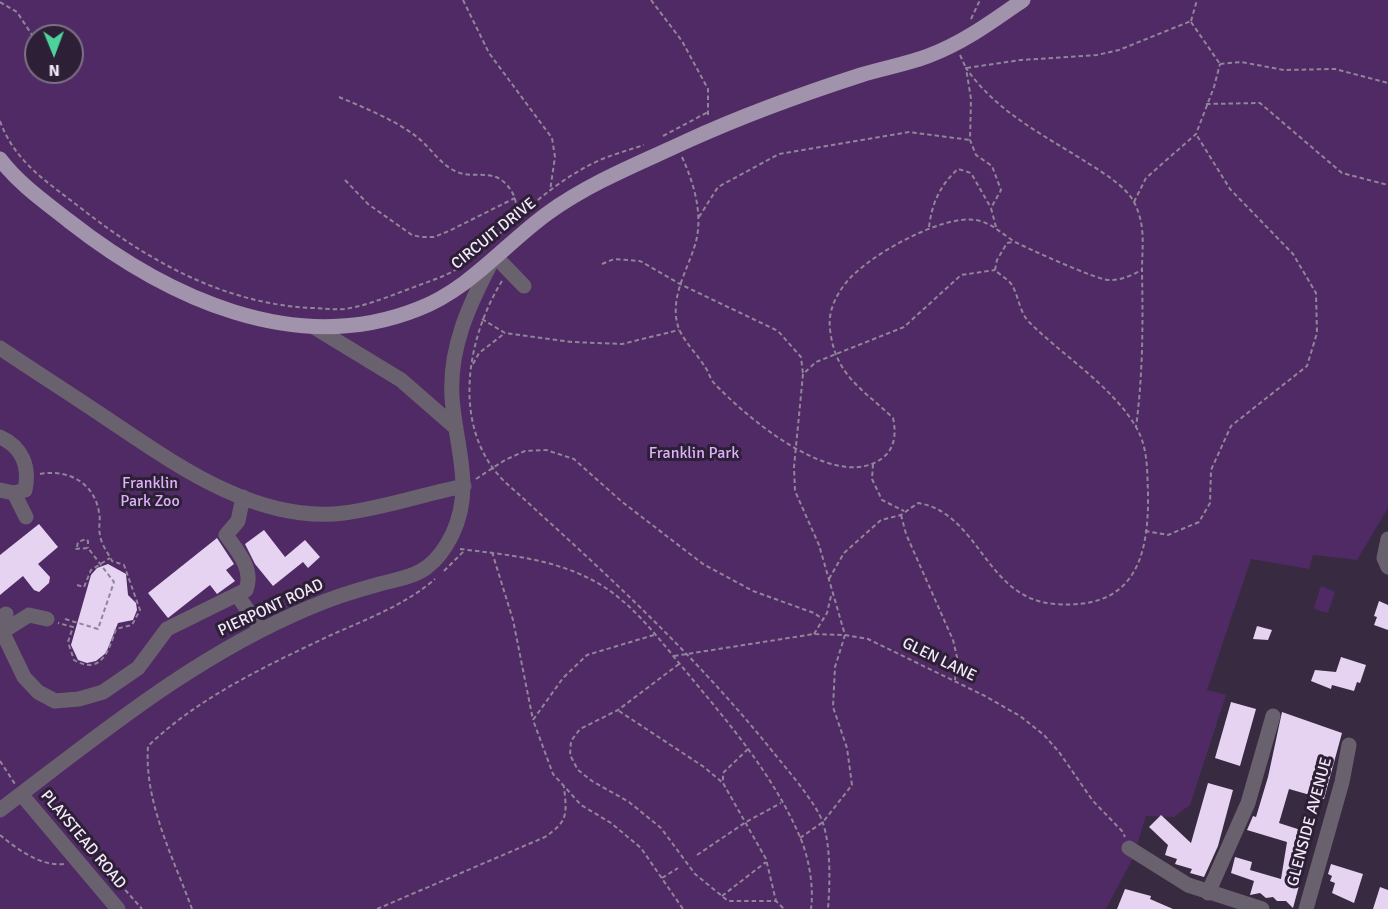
<!DOCTYPE html>
<html>
<head>
<meta charset="utf-8">
<style>
  body { margin:0 }
  #map { position:relative; width:1388px; height:909px; overflow:hidden; background:#372a41; font-family:Signika,sans-serif }
  canvas { display:block }
  .north { position:absolute; left:24px; top:24px; width:60px; height:60px; box-sizing:border-box; background:#2d2036; border:2px solid #7c7184; border-radius:50%; rotate:179deg; font-size:16px; font-weight:700; line-height:24px; text-align:center; color:#f3eaf9 }
  .north::after { content:''; display:block; margin:auto; width:21px; height:27px; background:#4dd39a; clip-path:polygon(50% 0,100% 100%,50% 72%,0 100%) }
</style>
</head>
<body>
<div id="map">
<canvas width="1388" height="909"></canvas>
<div class="north">N</div>
</div>
<script>
const ctx = document.querySelector('canvas').getContext('2d');
ctx.lineJoin = 'round';
function fill(path, color) {
  ctx.fillStyle = color;
  ctx.fill(path, 'evenodd');
}
function stroke(path, color, width, dash) {
  ctx.strokeStyle = color;
  ctx.lineWidth = width;
  ctx.lineCap = dash ? 'butt' : 'round';
  ctx.setLineDash(dash || []);
  ctx.stroke(path);
}
function write(font, color, halo, rows, align = 'center') {
  ctx.font = font + ' Signika,sans-serif';
  ctx.lineWidth = 6;
  ctx.setLineDash([]);
  ctx.textBaseline = 'middle';
  ctx.strokeStyle = halo;
  ctx.fillStyle = color;
  for (const [text, x, y, turn = 0] of rows) {
    ctx.save();
    ctx.translate(x, y);
    ctx.rotate((+turn || 0) * Math.PI / 180);
    ctx.textAlign = isNaN(turn) ? turn : align;
    if (halo) ctx.strokeText(text, 0, 0);
    ctx.fillText(text, 0, 0);
    ctx.restore();
  }
}
fill(new Path2D(`
  M0,0H1388V508L1357,560L1313,555L1309,569L1251,559L1207,690L1226,695L1190,805L1174,817L1146,816L1133,858L1106,909H0ZM36,36H72V72H36Z
  M1321,586L1335,592L1328,613L1317,610L1314,607Z`), '#4f2a64');
fill(new Path2D(`
  M39,524L58,547L38,564L50,577L49,583L39,592L34,590L23,576L0,595V555Z
  M264,530L285,557L305,540L320,557L308,568L303,562L273,586L255,564L245,544Z
  M217,538L234,564L226,570L235,581L217,594L210,585L168,618L148,593Z
  M108,564L126,574L128,595L136,603L137,610L133,620L118,623L106,653L96,661L87,663L78,660L71,645L91,575L97,568Z
  M1379,601L1388,605V630L1374,625L1377,617L1374,616Z
  M1257,626L1272,630L1268,640L1253,639Z
  M1341,657L1366,665L1360,683L1357,682L1354,691L1332,685L1331,689L1311,681L1315,670L1336,672Z
  M1231,702L1256,709L1240,766L1215,758Z
  M1282,712L1342,733L1324,799L1289,789L1279,823L1313,834L1293,908L1286,901H1277L1273,897L1266,898L1260,893L1250,895L1254,881L1231,873L1235,857L1252,862L1250,870L1281,879L1287,842L1247,830L1253,816L1256,817L1268,777Z
  M1208,783L1233,790L1218,846L1204,877L1190,873L1192,869L1175,864L1177,859L1165,855L1168,845L1149,827L1161,815L1191,843Z
  M1331,864L1363,874L1354,903L1332,893L1335,883L1330,881L1332,876L1328,874Z
  M1380,887L1388,890V909H1373Z
  M1125,889L1151,896L1150,899L1173,909H1117Z`), '#e5d3f1');
stroke(new Path2D(`
  M463,0L489,53L552,138L555,157L550,191
  M651,0L682,41L708,89V118
  M0,2L17,12L36,41
  M971,19L980,0
  M1191,21L1197,0
  M1191,22L1220,64
  M960,55L966,68L1021,60L1097,55L1119,50L1191,21
  M1220,64L1241,62L1284,70L1335,69L1388,83
  M339,97C365,108 395,120 417,137C431,148 439,163 455,171C473,180 491,168 506,184C517,196 519,208 511,222
  M1206,104L1260,103L1342,173L1388,185
  M0,121C15,163 49,183 82,209C150,262 225,304 312,308C323,308 333,310 344,309C366,306 387,297 409,289C429,281 449,276 466,263
  M663,136L708,112
  M682,157C693,181 702,210 697,237C691,266 667,297 679,329C685,343 698,355 705,367C709,372 710,379 714,383C745,416 830,489 878,461C894,452 897,436 893,418C863,389 835,376 830,329C828,312 835,297 845,284C865,257 942,214 976,220C992,223 1002,234 1015,242C1029,249 1095,279 1108,280C1120,281 1132,275 1142,270
  M345,180L368,204L412,235L421,237H434L449,231L515,198
  M1134,202L1146,178L1196,134L1214,87L1220,64
  M699,217L718,187L779,154L909,132L970,140
  M929,227C932,203 940,185 958,169L971,173L991,208
  M996,227L991,208L1001,190L992,166L976,155L970,140L971,99L966,68C996,111 1040,133 1083,160C1100,171 1127,186 1135,204C1146,227 1142,247 1142,271C1143,324 1143,374 1136,427
  M482,250C518,217 555,180 600,160C614,154 629,150 644,145
  M602,264L614,259L640,261L680,284L778,331L801,357L803,374
  M995,270L997,260L1007,243L1013,242
  M502,281C466,339 451,428 504,481C599,567 693,652 773,752C786,768 817,804 823,823C831,848 830,883 828,909
  M482,319L505,333L572,342L622,344L679,330
  M473,364L479,353L505,333
  M873,464L872,479L882,500L904,511
  M40,474C69,469 94,483 99,512C101,519 98,528 100,535C101,544 108,553 112,561L124,565L140,610L132,625L116,629C109,650 101,676 74,660L68,642L73,627L58,623
  M476,479L505,460L525,451L546,450L574,459L621,501L703,564L753,591L814,613L824,620
  M901,515L906,534L953,640L957,657L955,680
  M1145,531L1168,535L1199,522L1210,503L1211,470L1231,426L1307,366L1317,333L1316,293L1293,254L1230,189L1196,134
  M77,547L78,542L86,539L88,541V548
  M460,549C509,555 558,559 601,585C634,605 659,639 684,669C727,721 773,774 800,837C809,858 814,887 811,909
  M492,552L513,620L533,720
  M444,571L465,550
  M829,579L844,553L881,520L901,515L918,503C980,513 985,599 1055,604C1134,610 1149,559 1148,493C1147,470 1148,447 1136,427C1112,386 1062,355 1029,322C1019,311 1019,297 1012,285C1009,280 1000,275 995,270
  M77,585L84,587L91,570L110,558
  M814,634L827,613L831,596
  M654,635L587,655L563,678L533,720L553,774L581,805L611,823L641,848L683,909
  M674,656L814,634L845,635L868,639L985,696L1020,716L1044,735L1059,752L1093,801L1122,831L1125,837
  M679,664L618,710L580,729L571,741L570,755L578,770L592,781L629,802L661,828L695,874L728,901H776L784,909
  M619,711L704,767L723,783
  M748,749L723,773V783L766,859L776,901
  M0,761L15,784
  M0,835C17,849 41,867 64,864
  M800,838L823,822L852,785L847,748L833,707L835,667L845,635L819,545L795,491L794,467L803,374L816,362L904,327L961,275L995,270
  M79,842L84,843L142,909
  M697,855L746,822L781,803
  M662,878L678,868
  M722,896L766,862
  M192,909C173,857 144,802 148,746C199,697 268,665 331,635C367,619 405,605 435,579
  M377,909L545,837C568,821 567,815 564,787`), '#918599', 2, [4.5, 3]);
stroke(new Path2D(`
  M497,258L524,286
  M314,327L401,380L456,428
  M0,348C34,371 69,393 103,416C172,462 255,524 344,513C384,508 424,494 464,486
  M0,437C22,447 30,466 25,490L14,493L0,490
  M14,493L26,517
  M1388,539L1384,558L1388,567
  M238,596L261,630
  M0,618L6,614
  M0,627L24,677L38,692L55,701L79,699L103,692L138,668L167,629L246,590C254,569 238,552 226,535L238,521L243,497
  M2,632L29,615L47,619
  M21,794L118,909
  M0,810C99,735 195,655 311,607C332,598 354,591 376,585C392,580 413,578 427,567C438,559 446,547 452,535C475,488 455,445 452,397C449,348 469,305 491,263
  M1129,848L1188,885L1262,909
  M1208,893L1248,803L1273,716
  M1306,909L1342,782L1349,745`), '#69626e', 15);
stroke(new Path2D(`
  M0,159C19,184 45,202 69,221C166,297 295,358 418,309C470,289 505,244 548,213C591,182 640,163 687,141C744,115 802,94 861,75C883,68 907,64 928,56C963,43 993,21 1023,0`), '#a193ab', 15);
stroke(new Path2D(`
  M65,619L98,629L114,582L88,548L75,549`), '#918599', 2, [4.5, 3]);
write('16px', '#f3eaf9', '#2d2036', [
  ["CIRCUIT DRIVE",494,234,-39],
  ["PIERPONT ROAD",271,608,-25],
  ["GLEN LANE",939,660,26],
  ["GLENSIDE AVENUE",1310,822,-75],
  ["PLAYSTEAD ROAD",83,840,50]
]);
write('16px', '#ddb0fa', '#2d2036', [
  ["Franklin Park",694,454],
  ["Franklin",150,484],
  ["Park Zoo",150,502]
]);
</script>
</body>
</html>
